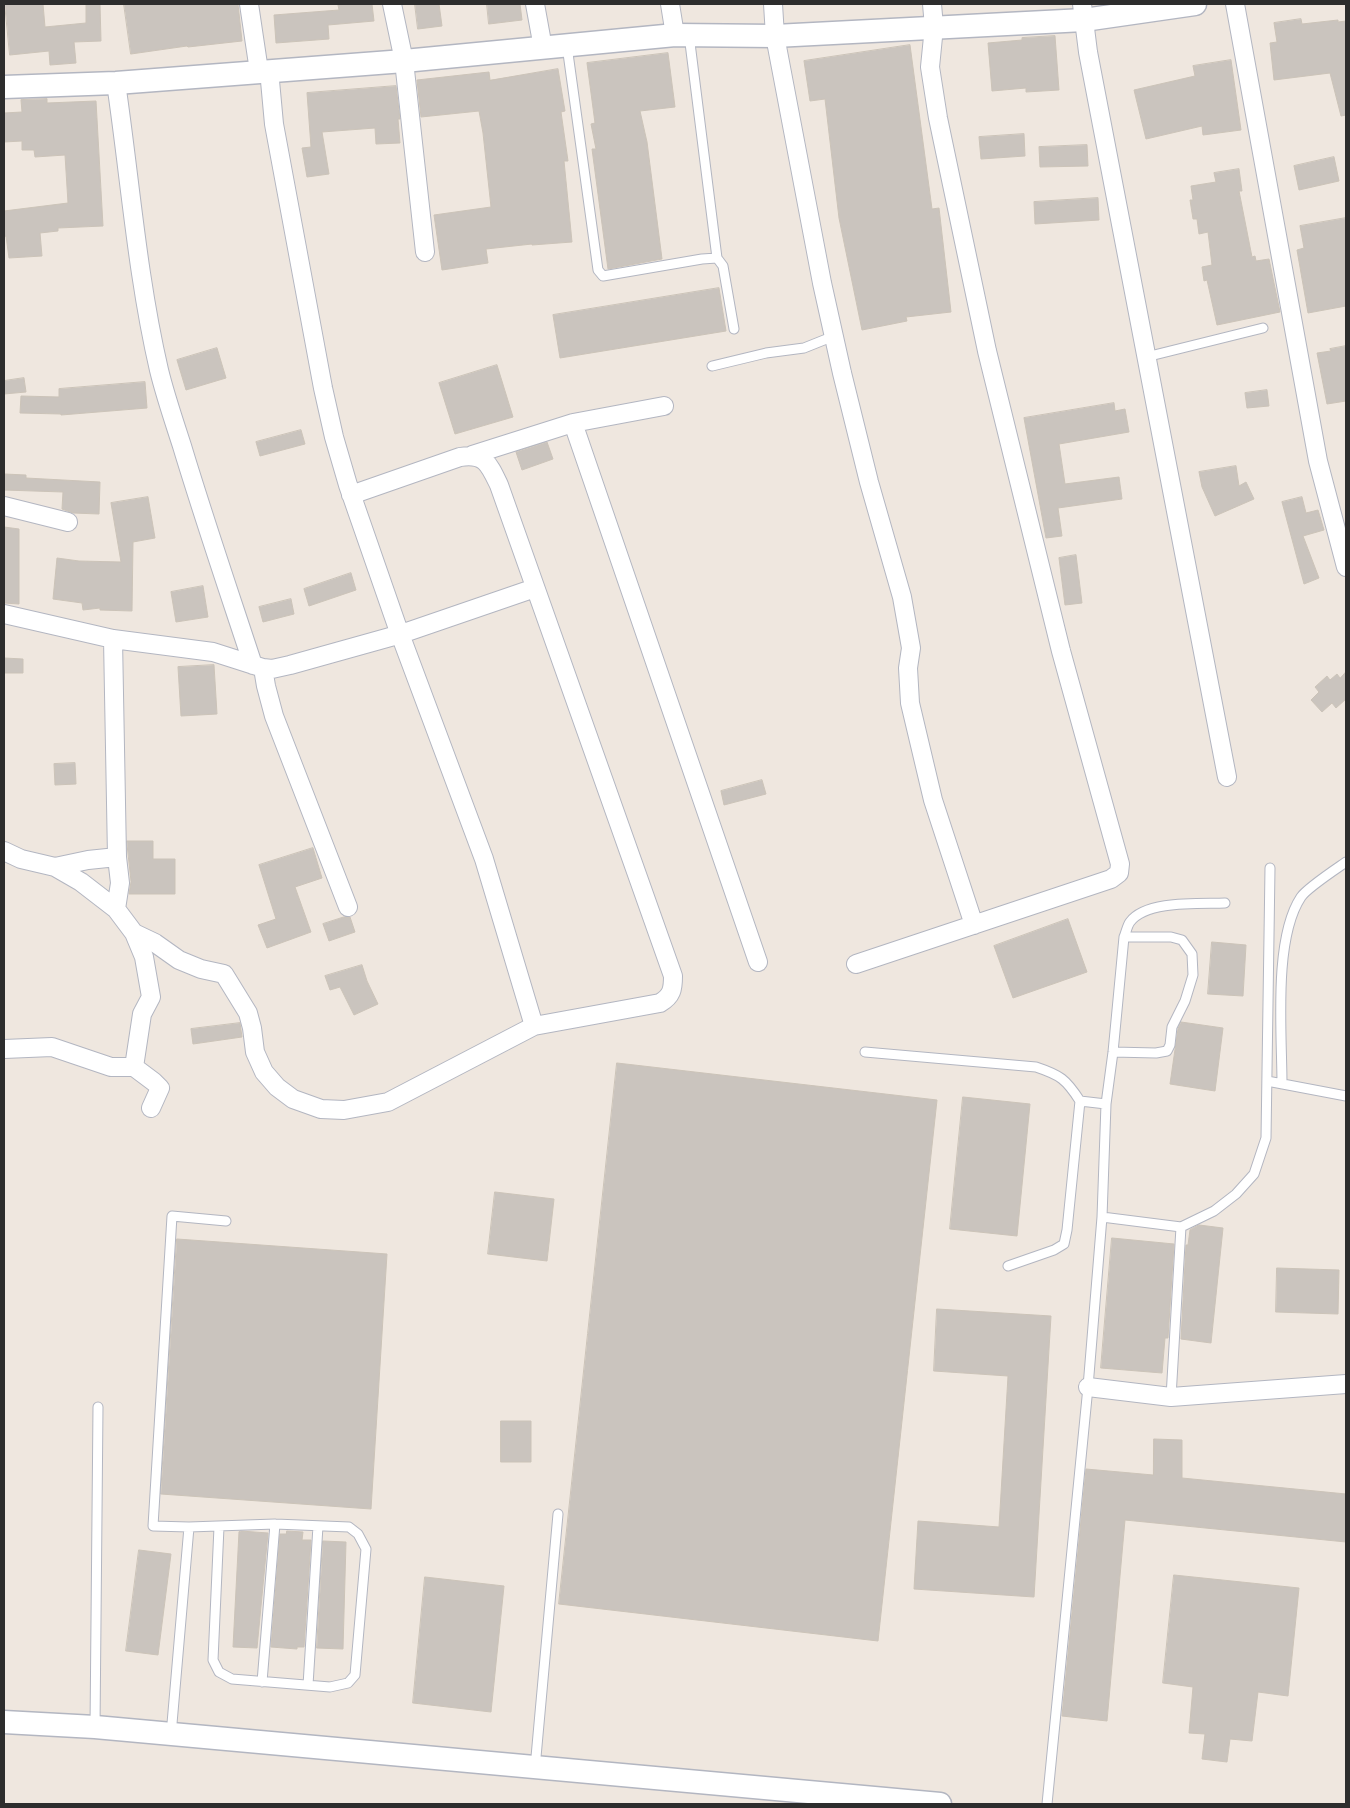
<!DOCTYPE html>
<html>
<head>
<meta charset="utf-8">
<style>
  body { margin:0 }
  #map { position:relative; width:1350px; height:1808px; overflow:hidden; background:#efe7df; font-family:Inter,sans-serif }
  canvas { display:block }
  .frame { position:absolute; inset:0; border:5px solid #2d2d2d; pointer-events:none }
</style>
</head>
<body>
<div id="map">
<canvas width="1350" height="1808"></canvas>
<div class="frame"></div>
</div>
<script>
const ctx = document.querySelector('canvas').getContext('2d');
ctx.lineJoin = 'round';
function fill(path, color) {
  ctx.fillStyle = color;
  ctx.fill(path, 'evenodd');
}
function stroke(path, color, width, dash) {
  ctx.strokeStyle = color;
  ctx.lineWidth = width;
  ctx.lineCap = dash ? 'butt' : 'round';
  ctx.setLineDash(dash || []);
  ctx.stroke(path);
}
const building = new Path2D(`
  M5,4H43L45,27L86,23V4H100L101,41L74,42L76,63L50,65L49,51L10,55Z
  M124,4H238L242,41L188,47L187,46L131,54Z
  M372,4L374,21L328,25L329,39L276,43L274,15L339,10L338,5Z
  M415,4H439L442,26L418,29Z
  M487,4H520L522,20L489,24Z
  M1301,19L1302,24L1338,20V22L1346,21V115L1341,116L1330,73L1274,80L1270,43L1277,42L1274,23Z
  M1055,36L1059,90L1026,92V88L992,91L988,43L1022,40V38Z
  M910,45L932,209L939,208L951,312L906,317L907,321L862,330L839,218L825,99L810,101L804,61Z
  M668,53L675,107L640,111L647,142L662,259L608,269L592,149H596L591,124L595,123L587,63Z
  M1231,60L1241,130L1203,135L1202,126L1146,139L1134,90L1195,76L1193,66Z
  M558,69L565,111L561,112L568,161H564L572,242L532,245V244L486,249L488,263L442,270L434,215L491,207L483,133L479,111L421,117L417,80L489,72L490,80Z
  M396,86L400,119H398L400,143L376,144L375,128L322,132L329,174L307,177L302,148L311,147L307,93Z
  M47,99V103L96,101L103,226L58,228V231L40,233L42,256L9,258L6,236L4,237V211L68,203L65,155L35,157L34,150H22V141L4,142V113L22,112L21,100Z
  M1024,134L1025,156L981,159L979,137Z
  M1087,145L1088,166L1040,167L1039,147Z
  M1334,157L1339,181L1299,190L1294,166Z
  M1239,169L1242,191H1239L1252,257L1255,256L1256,261L1269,259L1280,312L1217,325L1207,280L1204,281L1202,267L1212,265L1208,232L1199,234L1197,219H1193L1190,200H1193L1191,186L1216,182L1214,173Z
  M1098,198L1099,220L1035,224L1034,202Z
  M1346,218V306L1308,313L1297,250L1304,248L1300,226Z
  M719,288L726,331L560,358L553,315Z
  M1346,346V401L1327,404L1317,353L1331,351L1330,349Z
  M217,348L226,378L186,390L177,360Z
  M497,365L513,417L455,434L439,383Z
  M24,378L26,392L4,394V381Z
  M145,382L147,408L61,415V414L20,413L21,396L59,397V389Z
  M1267,390L1269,406L1247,408L1245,393Z
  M1114,403L1115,411L1125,409L1129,432L1059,444L1065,484L1119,477L1122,499L1058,508L1062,536L1046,538L1024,418Z
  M301,430L305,444L260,456L256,442Z
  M547,442L553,459L522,470L516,452Z
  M1236,466L1239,486L1246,482L1254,499L1215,516L1202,487L1199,472Z
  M4,474L26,475V478L100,482L99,514L73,513L62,509L63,492L4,490Z
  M148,497L155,538L133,542L132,611L100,610V608L83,610L82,603L53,599L57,558L79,561L121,562L111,503Z
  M1302,497L1306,513L1318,510L1324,530L1303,536L1319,578L1304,584L1282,502Z
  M4,527L19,529V604L4,603Z
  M1076,555L1082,603L1065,605L1059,558Z
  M351,573L356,590L309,606L304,589Z
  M203,586L208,617L176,622L171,592Z
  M291,599L294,614L263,622L259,607Z
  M4,658L23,659V673H4Z
  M214,665L217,714L181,716L178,667Z
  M1346,672V699L1336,708L1332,703L1322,712L1311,700L1319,692L1315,687L1327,676L1330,680L1337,674L1340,678Z
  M75,763L76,784L55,785L54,764Z
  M762,780L766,794L724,805L721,791Z
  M127,841H153V859H175V894H129L131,882Z
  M313,848L322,878L295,887L311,932L267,948L258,925L276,919L259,865Z
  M344,917H350L355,932L329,941L323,924Z
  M1068,919L1087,972L1013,998L994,946Z
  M1212,942L1246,945L1243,996L1208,994Z
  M362,965L367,981L378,1004L354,1015L340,987L330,990L325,976Z
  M1181,1022L1223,1028L1215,1091L1170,1084L1178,1029Z
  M240,1023L242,1037L193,1044L191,1029Z
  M617,1063L937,1100L878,1641L559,1604Z
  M963,1097L1030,1104L1017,1236L950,1229Z
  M495,1192L554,1199L547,1261L488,1254Z
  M1199,1225L1223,1228L1211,1343L1181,1339L1186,1245H1188L1190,1230Z
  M1112,1238L1174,1244L1168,1338H1165L1162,1373L1101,1368Z
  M177,1239L387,1254L371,1509L161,1494Z
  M1277,1268L1339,1270L1338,1314L1276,1312Z
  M937,1309L1051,1316L1034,1597L914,1589L918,1521L999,1527L1008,1376L934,1371Z
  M501,1421H531V1462H501Z
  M1154,1439L1182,1440V1478L1346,1494V1542L1125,1520L1107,1721L1062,1716L1086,1469L1153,1475Z
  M241,1531L268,1533L257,1648L233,1647L239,1532Z
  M287,1531L303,1532L302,1540H311L304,1647H297V1649L271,1647L280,1534H286Z
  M323,1541L346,1542L343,1649L317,1648Z
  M139,1550L171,1554L158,1655L126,1651Z
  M1174,1575L1299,1588L1288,1696L1258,1692L1252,1741L1230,1739L1227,1762L1202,1759L1205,1734L1189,1733L1193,1687L1163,1683Z
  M425,1577L504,1586L491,1712L413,1703Z`);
fill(building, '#cac4be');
stroke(building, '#cbc3b8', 1);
const service = new Path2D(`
  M689,35L717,258
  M567,46L598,270L603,276L702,259L717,258L723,266L734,329
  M1146,357L1263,328
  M712,366L766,353L804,348L834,336
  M865,1052L1036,1067C1060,1075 1066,1079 1080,1101L1106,1104
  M1113,1052L1156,1053L1167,1051L1170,1045L1172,1027L1185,1001L1193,975L1192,954L1182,940L1171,937H1124
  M1267,1081L1346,1096
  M1282,1084C1282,1034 1273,939 1301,897C1307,888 1336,869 1346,862
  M1102,1217L1181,1227L1214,1211L1236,1194L1254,1174L1266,1138L1270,868
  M1008,1266L1054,1250L1064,1244L1067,1230L1080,1101
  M1171,1397L1181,1227
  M189,1527L153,1526L172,1216L226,1221
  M262,1682L275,1524
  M308,1685L318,1526
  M95,1727L98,1407
  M171,1735L189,1527L275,1524L349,1527L358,1534L366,1549L355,1675L348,1683L330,1687L232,1679L219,1672L213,1660L219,1527
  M535,1768L558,1514
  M1047,1804L1088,1387L1102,1217L1106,1104L1113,1052L1124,937C1126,933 1127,926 1130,922C1146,900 1200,904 1225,903`);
const minor = new Path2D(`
  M249,4L259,71
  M392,4L404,61L425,252
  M535,4L543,48
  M670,4L675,35
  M773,4L775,36L822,283L842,373L869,482L902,597L911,648L908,668L910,703L933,800L974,925
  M1082,4L1088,52L1227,777
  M1235,4L1318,461L1346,567
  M116,83C130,178 137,275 159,370C165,395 174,421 182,446C204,519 229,592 253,665
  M573,423L758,962
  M472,455L573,423L664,406
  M351,495L460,457C485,453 489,464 499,485L673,976C673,989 672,996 660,1003L534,1026
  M4,506L68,522
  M4,614L113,639L213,652L263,668L272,669L290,665L401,634L535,588
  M113,639L117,857L120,883L116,909L134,933L144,957L151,997L142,1014L134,1067
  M263,668L266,686L274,716L348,907
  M4,851L21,859L55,867L88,860L117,857
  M55,867L81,882L116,909
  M134,933L155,943L179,960L201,969L224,974L248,1013L252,1028L255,1052L264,1072L277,1087L293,1099L321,1109L344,1110L388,1102L534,1026L484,859L397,626L348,485L334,437L323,388L274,124L269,70
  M856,964L1111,879L1119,873L1120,864L1061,651L987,351L938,118L930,67L934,27L932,4
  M4,1049L52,1047L111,1067H134L154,1082L160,1088L151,1108
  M1088,1387L1171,1397L1346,1384`);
const tertiary = new Path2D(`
  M4,87L116,83L404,61L675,35L775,36L1084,20L1195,4
  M4,1722L95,1727L940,1804`);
stroke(service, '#b3b6c1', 11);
stroke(minor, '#b3b6c1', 20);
stroke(tertiary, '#b3b6c1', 25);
stroke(service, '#fff', 9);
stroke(minor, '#fff', 18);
stroke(tertiary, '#fff', 22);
</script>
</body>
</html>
